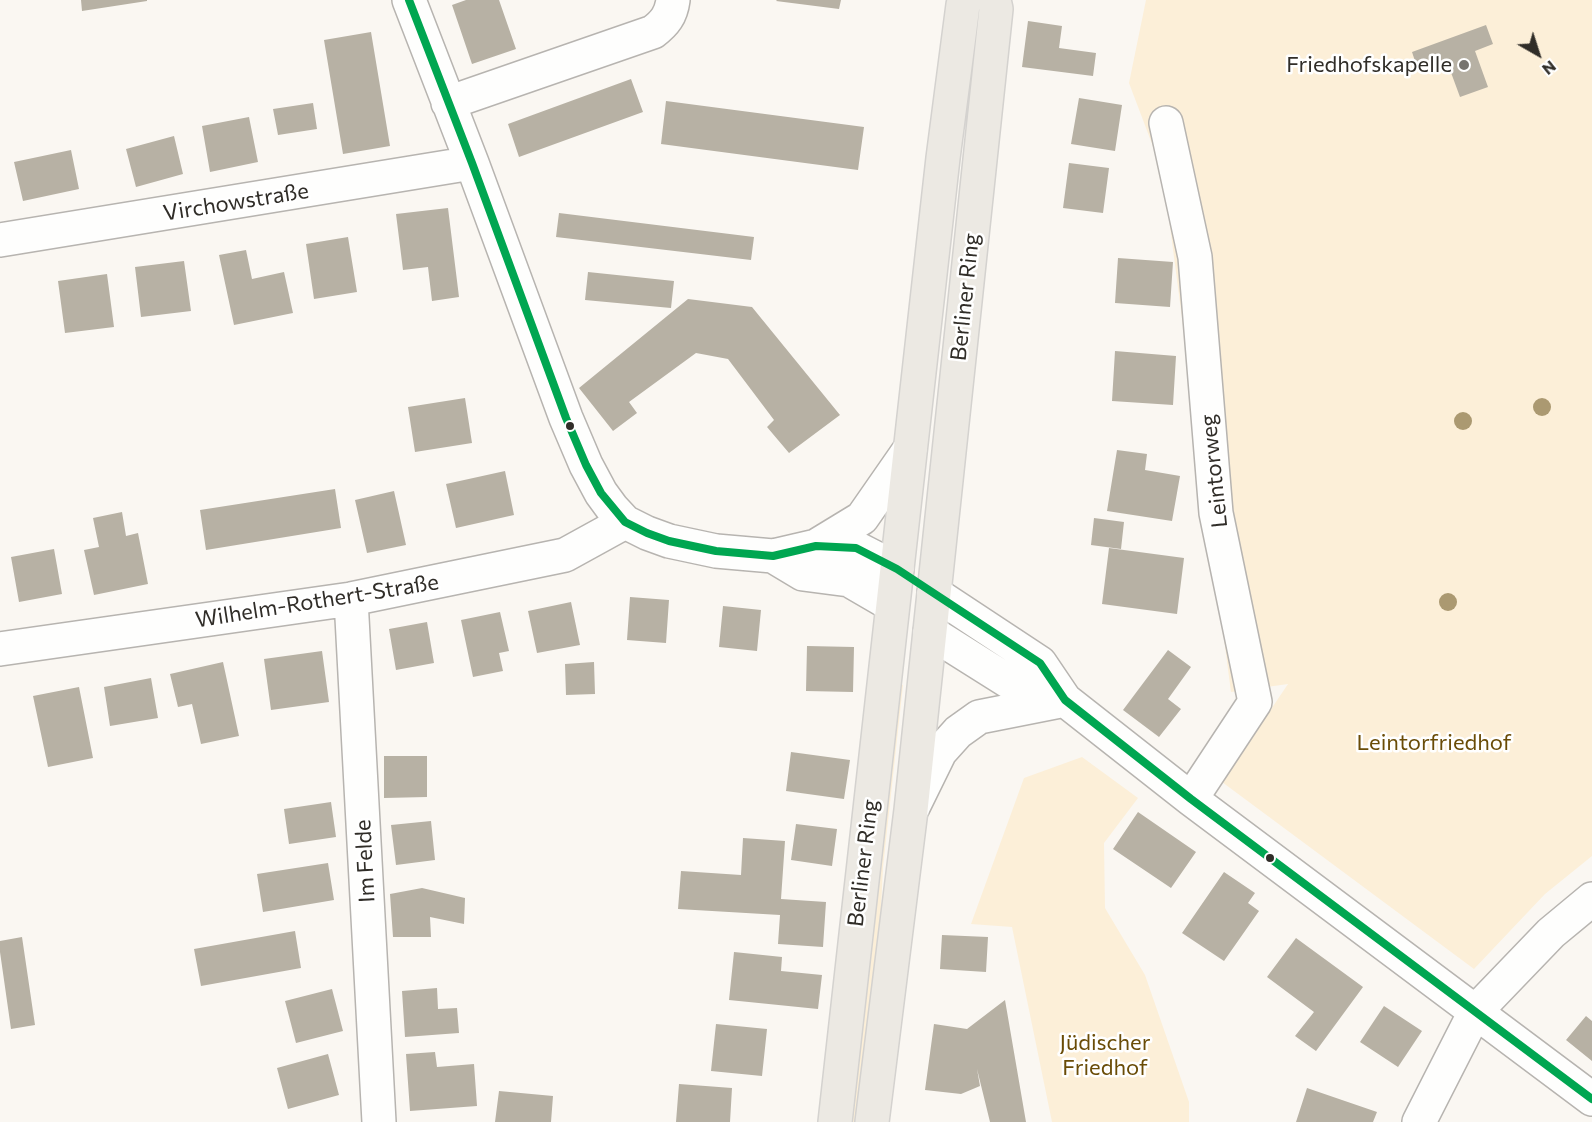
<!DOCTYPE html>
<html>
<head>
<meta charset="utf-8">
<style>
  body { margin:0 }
  #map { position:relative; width:1592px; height:1122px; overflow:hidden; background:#faf7f2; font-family:Commissioner,sans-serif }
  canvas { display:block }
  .north { position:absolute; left:1508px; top:24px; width:60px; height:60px; -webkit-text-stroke:4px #fff; paint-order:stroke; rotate:141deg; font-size:16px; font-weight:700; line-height:24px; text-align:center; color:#302d28 }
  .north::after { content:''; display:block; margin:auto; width:21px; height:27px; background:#302d28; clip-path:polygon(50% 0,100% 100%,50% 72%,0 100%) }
</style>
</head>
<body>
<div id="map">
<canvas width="1592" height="1122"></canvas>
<div class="north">N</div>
</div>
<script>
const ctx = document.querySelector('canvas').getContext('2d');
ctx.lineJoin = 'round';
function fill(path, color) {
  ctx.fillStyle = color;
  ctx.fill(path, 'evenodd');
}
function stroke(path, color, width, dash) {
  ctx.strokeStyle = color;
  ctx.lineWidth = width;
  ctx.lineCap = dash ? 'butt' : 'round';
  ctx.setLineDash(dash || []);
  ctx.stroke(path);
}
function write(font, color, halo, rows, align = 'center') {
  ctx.font = font + ' Commissioner,sans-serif';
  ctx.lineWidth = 5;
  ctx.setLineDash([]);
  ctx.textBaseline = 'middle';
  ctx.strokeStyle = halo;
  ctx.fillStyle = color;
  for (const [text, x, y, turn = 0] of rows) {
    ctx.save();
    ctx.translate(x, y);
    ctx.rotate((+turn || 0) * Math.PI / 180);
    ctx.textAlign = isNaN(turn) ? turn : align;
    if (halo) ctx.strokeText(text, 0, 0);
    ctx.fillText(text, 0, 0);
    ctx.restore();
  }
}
fill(new Path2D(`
  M1146,0H1592V856L1545,894L1474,969L1222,782L1288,684L1231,692L1163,173L1129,83Z
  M897,684L903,685L883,867L879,949L862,1122H852L862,1011Z
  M1082,757L1138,798L1104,843L1105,908L1145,975L1189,1102V1122H1052L1012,927L971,924L1024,778Z`), '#fcefd8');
fill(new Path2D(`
  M81,0H147V1L82,11Z
  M466,0H499L516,49L472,64L452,5Z
  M777,0H841L839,9L776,1Z
  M1028,21L1062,26L1059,48L1096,53L1093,76L1022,67Z
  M1486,25L1493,44L1475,51L1488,87L1460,97L1446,59L1418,70L1412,52Z
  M371,32L390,146L343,154L324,40Z
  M631,79L643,112L519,157L508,124Z
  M1079,98L1122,105L1115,151L1071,144Z
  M666,101L864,127L858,170L661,144Z
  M313,103L317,129L278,135L273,109Z
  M249,117L258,162L210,172L202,126Z
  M174,136L183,174L136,187L126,149Z
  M71,150L79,189L23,201L14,162Z
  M1069,163L1109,168L1103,213L1063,208Z
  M448,208L459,297L432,301L428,267L403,270L396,214Z
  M559,213L754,237L751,260L556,237Z
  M348,237L357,292L314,299L306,244Z
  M246,250L252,279L284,272L293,313L234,325L219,255Z
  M1118,258L1173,262L1170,307L1115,303Z
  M184,261L191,311L141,317L135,267Z
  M588,272L674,281L671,308L585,300Z
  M107,274L114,327L65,333L58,281Z
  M688,299L752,307L840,415L789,453L767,427L774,420L728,359L696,353L629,402L637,413L613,431L579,388Z
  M1115,351L1176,356L1173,405L1112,401Z
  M465,398L472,443L415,452L408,407Z
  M1117,450L1147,454L1145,470L1180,476L1172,521L1107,511Z
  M505,471L514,515L456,528L446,484Z
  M335,489L341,528L206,550L200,510Z
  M394,491L406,545L367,553L355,500Z
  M122,512L126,536L138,533L148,584L94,595L84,550L99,547L93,518Z
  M1094,518L1124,522L1121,549L1091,545Z
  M1109,548L1184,558L1177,614L1102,604Z
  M54,549L62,594L19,602L11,557Z
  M630,597L669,600L666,643L627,640Z
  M571,602L580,645L537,653L528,611Z
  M723,606L761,610L757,651L719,647Z
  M500,612L509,651L499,653L503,671L473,677L461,620Z
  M427,622L434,663L396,670L389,629Z
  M807,646L854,647L853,692L806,691Z
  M1168,650L1191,667L1168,699L1181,709L1159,737L1123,710Z
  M322,651L329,702L271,710L264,659Z
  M223,662L239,736L201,744L192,704L178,707L170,674Z
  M594,662L595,694L566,695L565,664Z
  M151,678L158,718L110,726L104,687Z
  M79,687L93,758L48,767L33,696Z
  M791,752L850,760L844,799L786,791Z
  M384,756H427V797L384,798Z
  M331,802L336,837L289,844L284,809Z
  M1138,812L1196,852L1171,888L1113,849Z
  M431,821L435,860L396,865L391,825Z
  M796,824L837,829L832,866L791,860Z
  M743,838L785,841L781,899L826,902L823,947L778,944L780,915L678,909L681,871L741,875Z
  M328,863L334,900L263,912L257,874Z
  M1224,872L1255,893L1248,903L1259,911L1224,961L1182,933Z
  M422,888L465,898L464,924L430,917L431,937H393L390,894Z
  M295,931L301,968L201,986L194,949Z
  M942,935L988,937L986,972L940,969Z
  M22,937L35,1025L11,1029L0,952V941Z
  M1296,938L1363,987L1316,1051L1295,1036L1314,1012L1267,977Z
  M734,952L782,957L781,971L822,975L818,1009L729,1000Z
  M437,988L438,1009L457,1008L459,1033L405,1037L402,991Z
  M332,989L343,1031L296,1043L285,1001Z
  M1005,1000L1026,1122H990L977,1069L980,1086L961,1094L925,1090L934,1024L967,1029Z
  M1384,1006L1422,1031L1398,1067L1360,1042Z
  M1586,1016L1592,1021V1061L1566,1040Z
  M716,1024L767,1029L762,1076L711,1071Z
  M435,1052L437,1067L474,1064L477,1106L410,1111L406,1054Z
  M328,1054L339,1095L288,1109L277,1068Z
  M679,1084L732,1088L730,1122H676Z
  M1307,1088L1377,1112L1373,1122H1296Z
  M499,1091L553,1096L551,1122H495Z`), '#b7b1a4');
const street = new Path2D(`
  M409,0L472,163L566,418L586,465L601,493L612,508L625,522L647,533L669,541L716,551L773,556L816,546L856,548L897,569
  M448,103L653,32C665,23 671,15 673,0
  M1166,123L1195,257L1216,513L1255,702L1191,799
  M0,240L472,163
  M816,546L862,518L910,449
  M773,556L803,574L849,580L892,605
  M934,593L1040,663L1065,700L1191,799L1592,1099
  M351,599L379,1122
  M930,632L1019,688L1058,698
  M0,649L351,599L565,555L625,522
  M913,807L940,752L958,732L979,717L1065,700
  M1419,1122L1475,1012L1551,933L1592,899`);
const primary = new Path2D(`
  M835,1122L943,158L963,5L965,0
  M872,1122L911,810L996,9L994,0`);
stroke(street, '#b7b4b0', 36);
stroke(primary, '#d4d2cf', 36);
stroke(street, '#fefefd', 33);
stroke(primary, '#ece9e3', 33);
stroke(new Path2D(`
  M409,0L472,163L566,418L586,465L601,493L625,522L647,533L669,541L716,551L773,556L816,546L856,548L897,569L1040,663L1065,700L1191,799L1592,1099`), '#00a651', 8);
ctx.fillStyle = '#ab9971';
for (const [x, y] of [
  [1542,407],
  [1463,421],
  [1448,602]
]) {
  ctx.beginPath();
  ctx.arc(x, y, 9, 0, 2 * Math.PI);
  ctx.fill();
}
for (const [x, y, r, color] of [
  [1464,65,6,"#77746f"],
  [570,426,5,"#302d28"],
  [1270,858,5,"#302d28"]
]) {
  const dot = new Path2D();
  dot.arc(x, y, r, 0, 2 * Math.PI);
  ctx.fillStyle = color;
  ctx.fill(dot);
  stroke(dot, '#fff', 2);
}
write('22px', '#302d28', '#fff', [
  ["Friedhofskapelle",1452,65]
], 'right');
write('22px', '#302d28', '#fff', [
  ["Virchowstraße",236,202,-9],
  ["Berliner Ring",965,297,-84],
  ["Leintorweg",1214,471,-96],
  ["Wilhelm-Rothert-Straße",317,601,-9],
  ["Im Felde",365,861,-93],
  ["Berliner Ring",863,863,-83]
]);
write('22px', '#6a4c07', '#fff', [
  ["Leintorfriedhof",1434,743],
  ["Jüdischer",1105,1043],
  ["Friedhof",1105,1068]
]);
</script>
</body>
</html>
